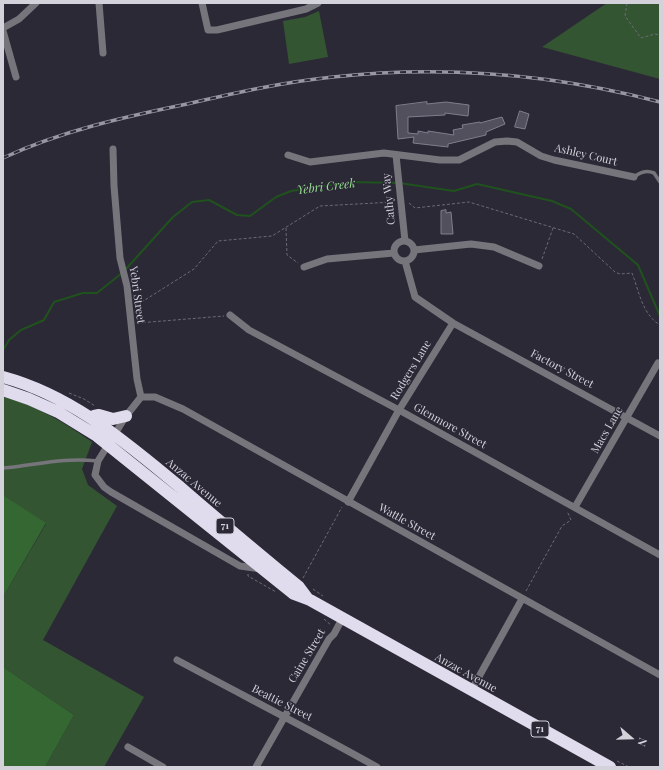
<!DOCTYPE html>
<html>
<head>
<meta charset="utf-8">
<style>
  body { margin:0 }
  #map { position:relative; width:663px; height:770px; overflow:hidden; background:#2c2937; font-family:"Playfair Display",serif }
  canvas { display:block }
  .frame { position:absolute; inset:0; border:4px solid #d3d2da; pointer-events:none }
  .north { position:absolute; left:611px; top:718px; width:40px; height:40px; -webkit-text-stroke:3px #2c2937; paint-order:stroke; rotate:110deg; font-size:11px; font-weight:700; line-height:16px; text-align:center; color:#d3d2da }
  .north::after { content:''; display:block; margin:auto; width:14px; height:18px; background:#d3d2da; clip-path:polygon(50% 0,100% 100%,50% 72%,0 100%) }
</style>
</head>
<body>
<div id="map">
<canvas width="663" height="770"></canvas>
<div class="frame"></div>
<div class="north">N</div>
</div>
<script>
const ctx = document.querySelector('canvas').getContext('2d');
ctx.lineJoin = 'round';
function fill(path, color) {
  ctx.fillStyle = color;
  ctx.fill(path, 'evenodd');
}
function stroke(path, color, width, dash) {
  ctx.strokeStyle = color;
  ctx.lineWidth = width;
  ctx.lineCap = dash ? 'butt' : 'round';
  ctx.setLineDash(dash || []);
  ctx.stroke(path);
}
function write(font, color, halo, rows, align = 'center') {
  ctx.font = font + ' "Playfair Display",serif';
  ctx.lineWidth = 3;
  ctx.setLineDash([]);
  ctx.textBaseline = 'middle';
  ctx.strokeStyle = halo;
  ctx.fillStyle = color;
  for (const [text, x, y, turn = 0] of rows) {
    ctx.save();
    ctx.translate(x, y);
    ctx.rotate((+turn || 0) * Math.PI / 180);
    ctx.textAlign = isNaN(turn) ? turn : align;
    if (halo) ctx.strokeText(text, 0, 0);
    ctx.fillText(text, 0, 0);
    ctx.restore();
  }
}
fill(new Path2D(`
  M607,3H660V79L542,47Z
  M319,11L328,57L289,64L283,21L305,17Z
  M3,396C36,406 64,422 92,442L82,469L88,485L117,506L43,640L144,697L104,767H45L74,715L3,667V597L46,524L3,495Z`), '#345532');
fill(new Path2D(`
  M3,495L46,523L3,597Z
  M3,667L74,715L45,767H3Z`), '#346731');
stroke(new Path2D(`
  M125,270L173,217L192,202L209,200L237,215L250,216L276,197L291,191L351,182L399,183L454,191L477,184L552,201L571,209L638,265L660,316
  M3,350L9,340L21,330L44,320L54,302L83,293H97L122,273`), '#1f521c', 2);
const building = new Path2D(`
  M427,102V104L446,102L469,105L468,116L445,113V115L408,117V133L418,134V131L428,133V131L454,135L453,130L463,128L462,125L480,122V123L502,117L505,124L486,132V135L448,144V147L413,143L414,137L398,139L396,106Z
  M520,111L529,114L525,129L515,127Z
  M446,210V213L451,212L453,234H441V211Z`);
fill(building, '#53505e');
stroke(building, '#817d8d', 1);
stroke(new Path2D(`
  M627,3L625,16L641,38L655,34L660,35
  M409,203L415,208L469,202L574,234L615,272L620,274L632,273C639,291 642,314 660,325
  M286,228L287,255L298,263
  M542,259L553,228
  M137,305L194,269L218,241L272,236L320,206L394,202
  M138,323L224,316
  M69,393L84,399L95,406
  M248,574V576L276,592
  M303,578L342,507
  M313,589L323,596
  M526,591L562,526L571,520L567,511
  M324,619L331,625
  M617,761L629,767`), '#6c6a76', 1, [3, 2]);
stroke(new Path2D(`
  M634,177C641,172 646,170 654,173L660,182
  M3,468C37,465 62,457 98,461`), '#77757c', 3.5);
stroke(new Path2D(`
  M99,3L103,53
  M202,3L208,30H217L306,9L318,3
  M3,28L19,19L36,3
  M3,31L16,77
  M113,149L114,186L120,258L127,286L137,379L141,397
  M288,155L310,162L384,153L440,160H459L495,142L507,141L517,142L541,156L554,160L634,177
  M396,155L405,241
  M394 251a10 10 0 1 1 20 0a10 10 0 1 1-20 0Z
  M414,250L471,244L494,247L539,266
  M405,261L415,297L453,323L660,436
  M304,267L327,259L394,253
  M230,315L249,330L399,410L660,555
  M141,397H155L183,409L660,675
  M141,397L126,416L98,461L95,475L104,487L111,492L240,566L261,569
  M348,502L399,410L453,323
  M575,507L658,363
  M177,660C244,696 311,730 377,767
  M471,691L522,599
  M128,747L163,767
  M256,767L329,639L334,634L342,619`), '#77757c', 7);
stroke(new Path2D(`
  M3,377C73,396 125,442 180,487C219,521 259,554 299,587L308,599
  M3,390L29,399L58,412L97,436L294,594L310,600L610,767
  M94,416L99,415L113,419L126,416`), '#e0dcee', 12);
const rail = new Path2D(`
  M3,158C61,131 124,117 187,104C235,93 283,82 333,77C443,65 553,74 660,102`);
stroke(rail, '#9896a0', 3.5);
stroke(rail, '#2c2937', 2, [6]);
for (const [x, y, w] of [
  [225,526,18],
  [540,729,18]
]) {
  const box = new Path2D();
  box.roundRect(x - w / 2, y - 8, w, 16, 3);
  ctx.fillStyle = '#2c2937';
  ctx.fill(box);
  stroke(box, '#d3d2da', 1);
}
write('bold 10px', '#d3d2da', null, [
  ["71",225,526],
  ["71",540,729]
]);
write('11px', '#d3d2da', '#2c2937', [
  ["Ashley Court",586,155,13],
  ["Cathy Way",389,199,-96],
  ["Yebri Street",137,295,82],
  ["Factory Street",562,369,28],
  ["Rodgers Lane",411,370,-59],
  ["Glenmore Street",450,426,29],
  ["Macs Lane",607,430,-60],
  ["Anzac Avenue",194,483,40],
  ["Wattle Street",407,522,29],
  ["Caine Street",307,656,-59],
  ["Anzac Avenue",466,673,29],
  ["Beattie Street",282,703,27]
]);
write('italic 12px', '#97e091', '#2c2937', [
  ["Yebri Creek",326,187,-7]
]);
</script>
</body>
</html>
